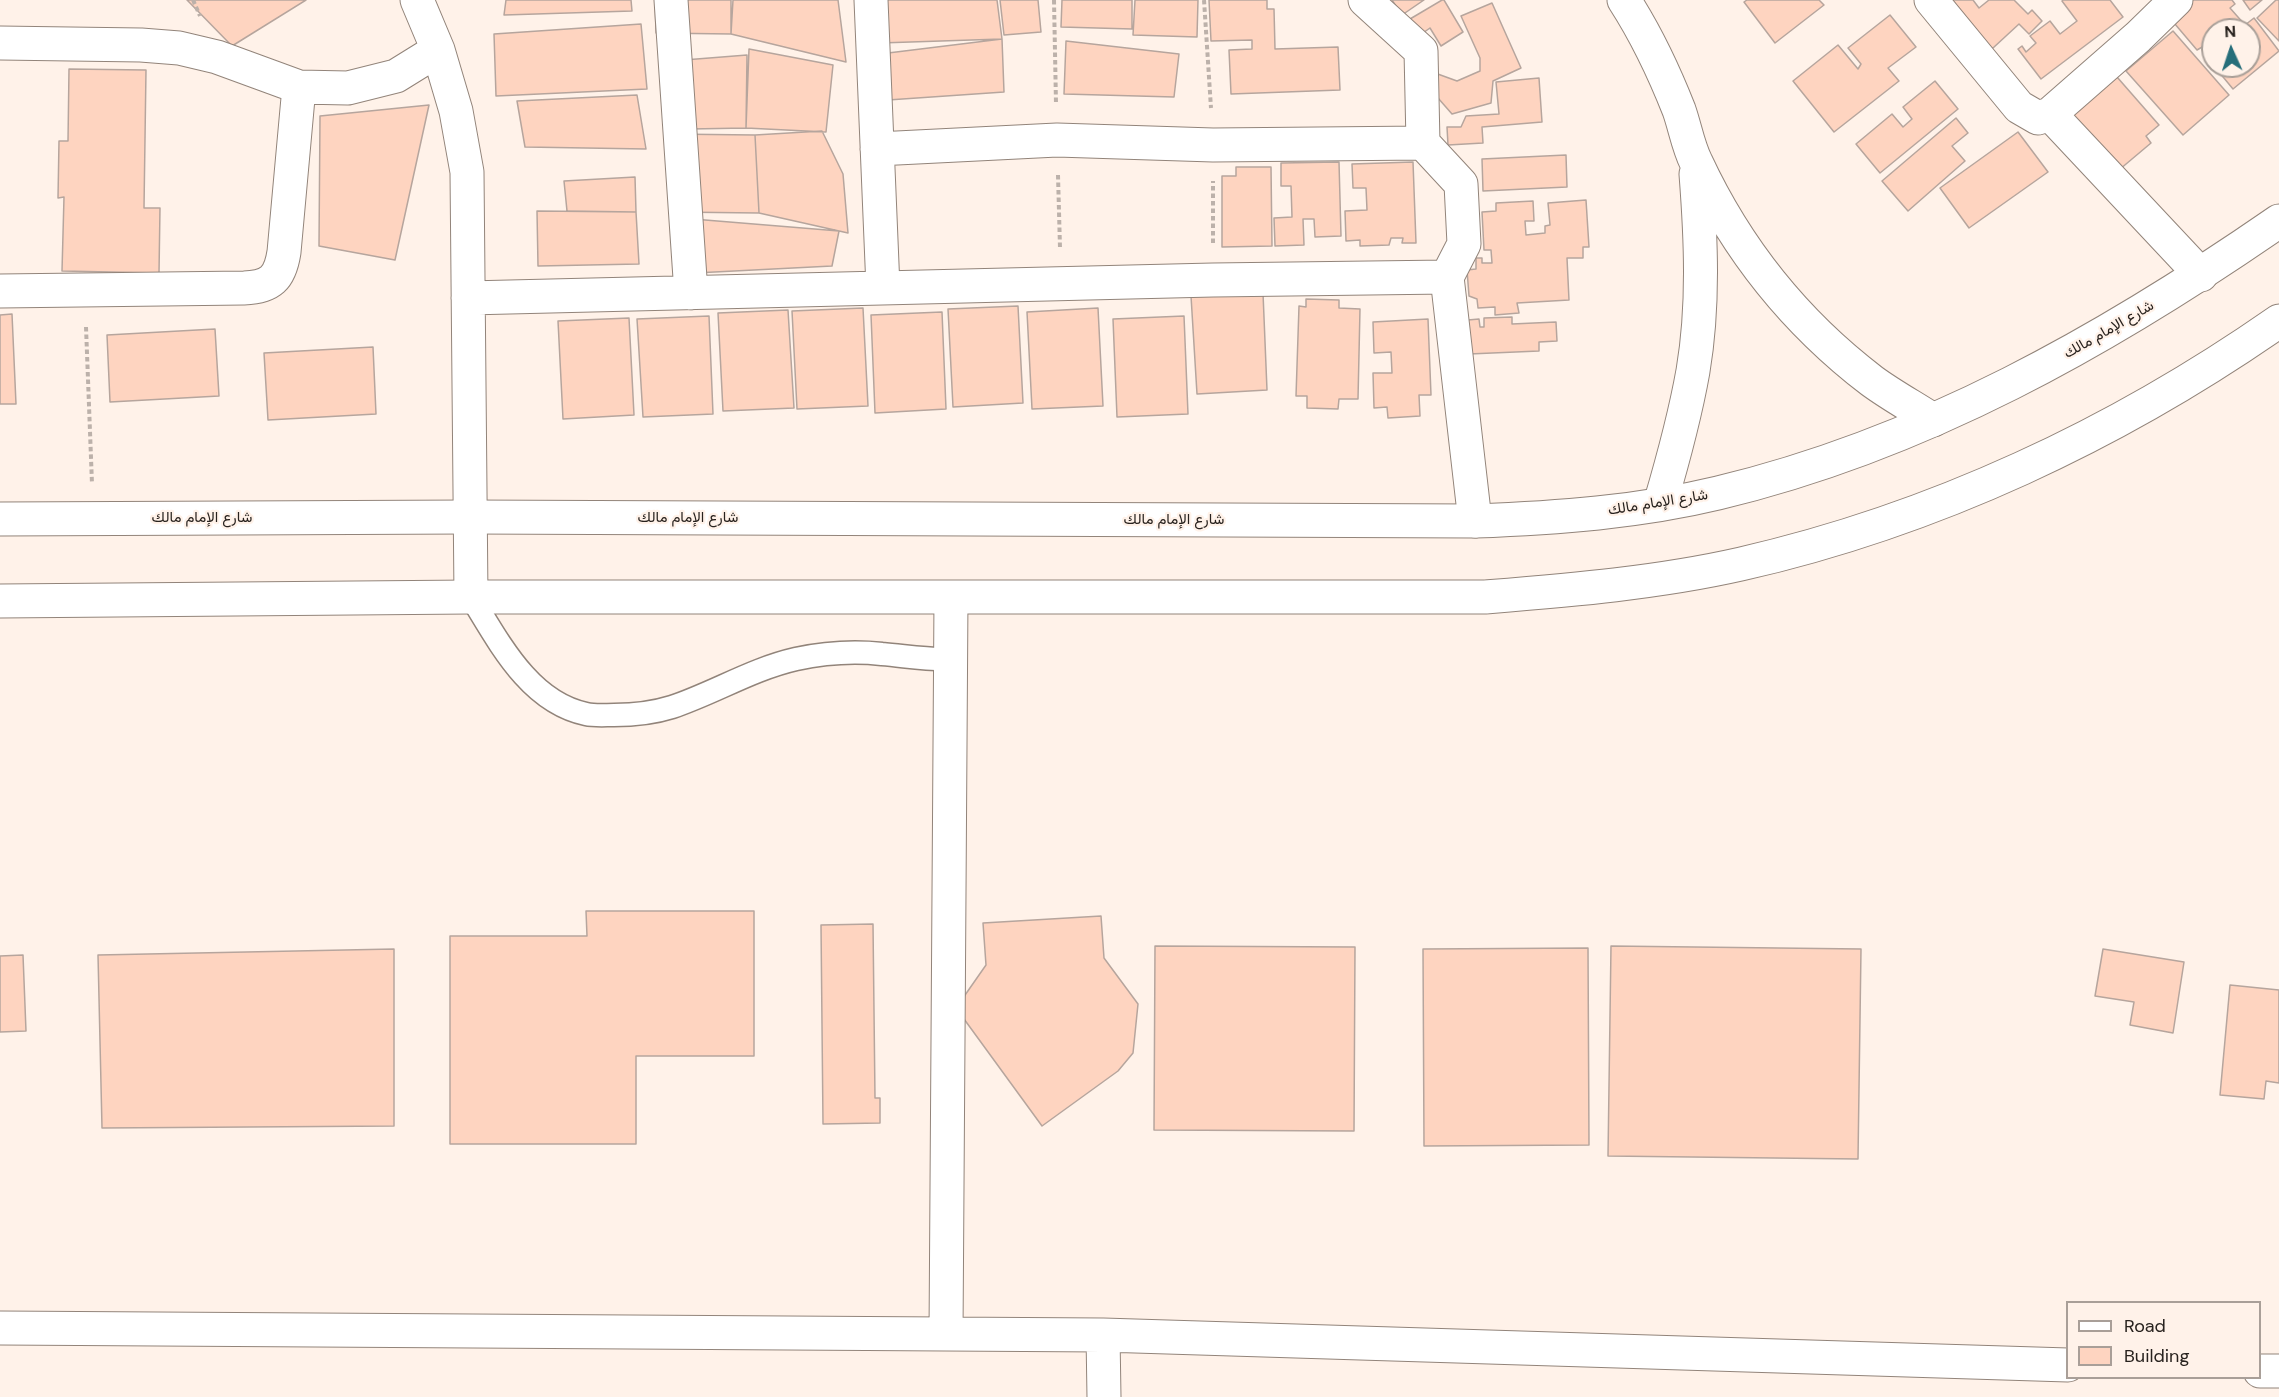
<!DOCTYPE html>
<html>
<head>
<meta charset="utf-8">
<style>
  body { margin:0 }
  #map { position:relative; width:2279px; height:1397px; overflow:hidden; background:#fff2e9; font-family:"DM Sans",sans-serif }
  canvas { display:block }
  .legend { position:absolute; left:2066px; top:1301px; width:195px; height:78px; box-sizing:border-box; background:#fff2e9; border:2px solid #a99f98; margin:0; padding:8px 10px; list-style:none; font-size:18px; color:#28221e }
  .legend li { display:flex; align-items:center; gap:12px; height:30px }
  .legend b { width:30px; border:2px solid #a99f98 }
  .north { position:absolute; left:2201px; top:18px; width:60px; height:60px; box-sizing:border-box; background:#fff2e9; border:2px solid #a99f98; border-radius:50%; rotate:357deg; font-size:16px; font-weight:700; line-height:24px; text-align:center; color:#28221e }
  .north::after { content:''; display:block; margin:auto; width:21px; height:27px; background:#266e7a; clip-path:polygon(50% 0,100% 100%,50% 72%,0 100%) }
</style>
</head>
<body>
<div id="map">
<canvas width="2279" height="1397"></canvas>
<ul class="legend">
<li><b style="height:8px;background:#fff"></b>Road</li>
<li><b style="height:16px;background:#fed4c0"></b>Building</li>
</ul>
<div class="north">N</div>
</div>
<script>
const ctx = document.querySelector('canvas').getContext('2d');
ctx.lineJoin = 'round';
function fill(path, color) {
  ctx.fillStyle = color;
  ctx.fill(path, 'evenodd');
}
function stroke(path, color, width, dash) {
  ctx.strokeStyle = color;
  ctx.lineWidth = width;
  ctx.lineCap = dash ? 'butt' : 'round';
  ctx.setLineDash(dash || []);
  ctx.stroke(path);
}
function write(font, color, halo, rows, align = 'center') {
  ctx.font = font + ' "DM Sans",Vazirmatn,sans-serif';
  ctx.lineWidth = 4.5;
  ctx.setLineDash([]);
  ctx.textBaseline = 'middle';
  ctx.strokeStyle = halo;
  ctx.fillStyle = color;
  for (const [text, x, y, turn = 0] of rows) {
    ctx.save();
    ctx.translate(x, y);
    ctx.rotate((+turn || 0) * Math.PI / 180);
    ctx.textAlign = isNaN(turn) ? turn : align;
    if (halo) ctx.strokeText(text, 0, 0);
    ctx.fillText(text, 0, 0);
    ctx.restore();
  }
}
const building = new Path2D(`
  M187,0H306L232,46Z
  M506,0H631L632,11L504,15Z
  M655,0H731V34L656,33Z
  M733,0H838L846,62L731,34Z
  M880,0H997L1002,39L880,43Z
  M1000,0H1038L1041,32L1004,35Z
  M1062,0H1132V29L1061,27Z
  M1135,0H1198L1197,37L1133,35Z
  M1209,0H1267V9H1274L1275,49L1338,47L1340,90L1231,94L1229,50L1252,49V40L1211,41Z
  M1392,0H1424L1402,15Z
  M1442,0H1444L1463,32L1441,46L1430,28L1420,35L1410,19Z
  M1747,0H1819L1824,5L1775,43L1744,2Z
  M1949,0H1973L1979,8L1989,0H2014L2028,14L2032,10L2042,21L2029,34L2019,24L1993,48L1979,47Z
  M2063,0H2110L2123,17L2041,79L2018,49L2022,46L2026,52L2036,43L2030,36L2050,21L2060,34L2077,21L2062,1Z
  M2190,0H2232L2235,4L2230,8L2245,25L2254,18L2279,51L2233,89L2214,66H2249V30H2213V47L2209,43L2197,50L2169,17Z
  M2243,0H2262L2250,10Z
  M2276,0H2279V41L2257,18Z
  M1492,3L1521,68L1493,81L1491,103L1452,114L1438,98L1435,73L1457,81L1480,71V58L1461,16Z
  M1890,15L1916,47L1888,68L1899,81L1834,132L1793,81L1838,45L1858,69L1861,64L1848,48Z
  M641,24L647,89L496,96L494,34Z
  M2173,31L2229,95L2183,135L2126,71Z
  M1002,39L1004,92L888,100V53Z
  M1066,41L1179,54L1174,97L1064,94Z
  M749,49L833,65L826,132L746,128Z
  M747,55L746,128L690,129L684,60Z
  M69,69L146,70L144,208H160L159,273L62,271L64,197L58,198L59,141H68Z
  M2110,69L2159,125L2146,136L2151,143L2113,175L2058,111Z
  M1539,78L1542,122L1482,127L1483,143L1448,145L1447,127H1461L1466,116L1499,114L1496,82Z
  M1935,81L1958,109L1880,173L1856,144L1892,114L1903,127L1912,119L1903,107Z
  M637,95L646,149L525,147L517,101Z
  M429,105L395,260L319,246L320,116Z
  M1956,118L1968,133L1952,146L1965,161L1908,211L1882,181Z
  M822,131L843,174L848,233L759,213L755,135Z
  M2018,132L2048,172L1969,228L1940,188Z
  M668,134L755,135L759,213L673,212Z
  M1566,155L1567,187L1483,191L1482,159Z
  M1339,162L1341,236L1315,237L1314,219H1303L1304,245L1275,246L1274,218L1292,217L1291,186H1281V163Z
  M1413,162L1416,243H1402L1403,238H1391L1389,245L1360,246V240L1346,241L1345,211L1367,210L1366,188H1353L1352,164Z
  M1236,167H1271L1272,246L1222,247V176H1236Z
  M635,177L636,212L567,211L564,181Z
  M1586,200L1589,247H1583V258H1567L1569,300L1517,303L1519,313L1495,315V307L1478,308L1477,299L1469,296L1467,270L1476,269V258H1482V263H1492L1491,250H1484L1482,212L1496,211V203L1533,201L1534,221H1525L1526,235L1545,233V226L1550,225L1548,203Z
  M537,211L636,212L639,264L538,266Z
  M693,219L839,231L832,266L695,273Z
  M1263,293L1267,390L1197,394L1191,296Z
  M1306,299L1339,300V308L1360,309L1358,399H1339L1338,409L1307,408V396H1296L1299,306L1306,307Z
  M1018,306L1023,403L953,407L948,309Z
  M863,308L868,406L797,409L792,311Z
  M1098,308L1103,406L1032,409L1027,312Z
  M788,310L794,408L723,411L718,313Z
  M942,312L946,409L875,413L871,315Z
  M12,314L16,404H0V315Z
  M709,316L713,414L643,417L637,319Z
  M1184,316L1188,414L1117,417L1113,319Z
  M1512,317V324L1556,322L1557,341L1539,342V351L1469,354L1468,320L1479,319L1480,327H1484V318Z
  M629,318L634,415L563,419L558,321Z
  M1428,319L1431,395H1419L1420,416L1388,418L1387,407L1374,408L1373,373H1392L1391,352L1374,353L1373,322Z
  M215,329L219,396L110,402L107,335Z
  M373,347L376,414L268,420L264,353Z
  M586,911H754V1056H636V1144H450V936H587Z
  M1101,916L1104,958L1138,1004L1133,1053L1118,1071L1042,1126L956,1008L986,965L983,923Z
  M873,924L875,1098H880V1123L823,1124L821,925Z
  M1155,946L1355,947L1354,1131L1154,1130Z
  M1611,946L1861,949L1858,1159L1608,1156Z
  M1588,948L1589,1145L1424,1146L1423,949Z
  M394,949V1126L102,1128L98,955Z
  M2103,949L2184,962L2173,1033L2130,1025L2134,1002L2095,996Z
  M23,955L26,1031L0,1032V956Z
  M2230,985L2279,990V1083L2266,1081L2264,1099L2220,1095Z`);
fill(building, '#fed4c0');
stroke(building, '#b6a59d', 1.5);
const lane = new Path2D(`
  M471,597C499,642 529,702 586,714C595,716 605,715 614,715C633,715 653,713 672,707C714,693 752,669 796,659C824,653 854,651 882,654C906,656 927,660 950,659`);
const street = new Path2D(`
  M417,0L438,50L456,111L467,172L471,597
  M671,0L691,293
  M871,0L883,288
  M1365,0L1421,51L1423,143L1461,184L1464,244L1447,277L1475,521
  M1624,0C1646,34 1664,72 1679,110C1685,127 1688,146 1696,162C1736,248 1796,323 1872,381C1891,395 1913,407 1933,420
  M1931,0L2019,107L2038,118L2050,114L2201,275
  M0,43L141,45L179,48L217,57L299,87L348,88L396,76L438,50
  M2050,114L2138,37L2176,0
  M877,149L1057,140L1213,145L1423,143
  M0,291L244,288C271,287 280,278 284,252L299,87
  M468,298L1213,280L1447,277
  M1660,504C1673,460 1685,416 1693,371C1704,306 1701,239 1696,174
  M0,1328L1103,1335
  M946,1334L951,598
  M2260,1371H2279
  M1104,1397L1103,1335L2068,1365`);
const secondary = new Path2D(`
  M0,519L469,517L1475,521C1557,518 1639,512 1718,493C1923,444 2107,340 2279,221
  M0,601L471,597H1485C1570,590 1657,583 1741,564C1934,520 2117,434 2279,321`);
stroke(lane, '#92847a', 25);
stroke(street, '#92847a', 35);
stroke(secondary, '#92847a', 35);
stroke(new Path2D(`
  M193,0L200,16
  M1054,0L1056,104
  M1204,0L1211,108
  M1058,175L1060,248
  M1213,243V181
  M86,327L92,484`), '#bcb1aa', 4, [4.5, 3]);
stroke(lane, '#fff', 22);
stroke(street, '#fff', 33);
stroke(secondary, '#fff', 33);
write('15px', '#28221e', '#fff2e9', [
  ["شارع الإمام مالك",2109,330,-30],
  ["شارع الإمام مالك",1658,503,-9],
  ["شارع الإمام مالك",202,518],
  ["شارع الإمام مالك",688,518],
  ["شارع الإمام مالك",1174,520]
]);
</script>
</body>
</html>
